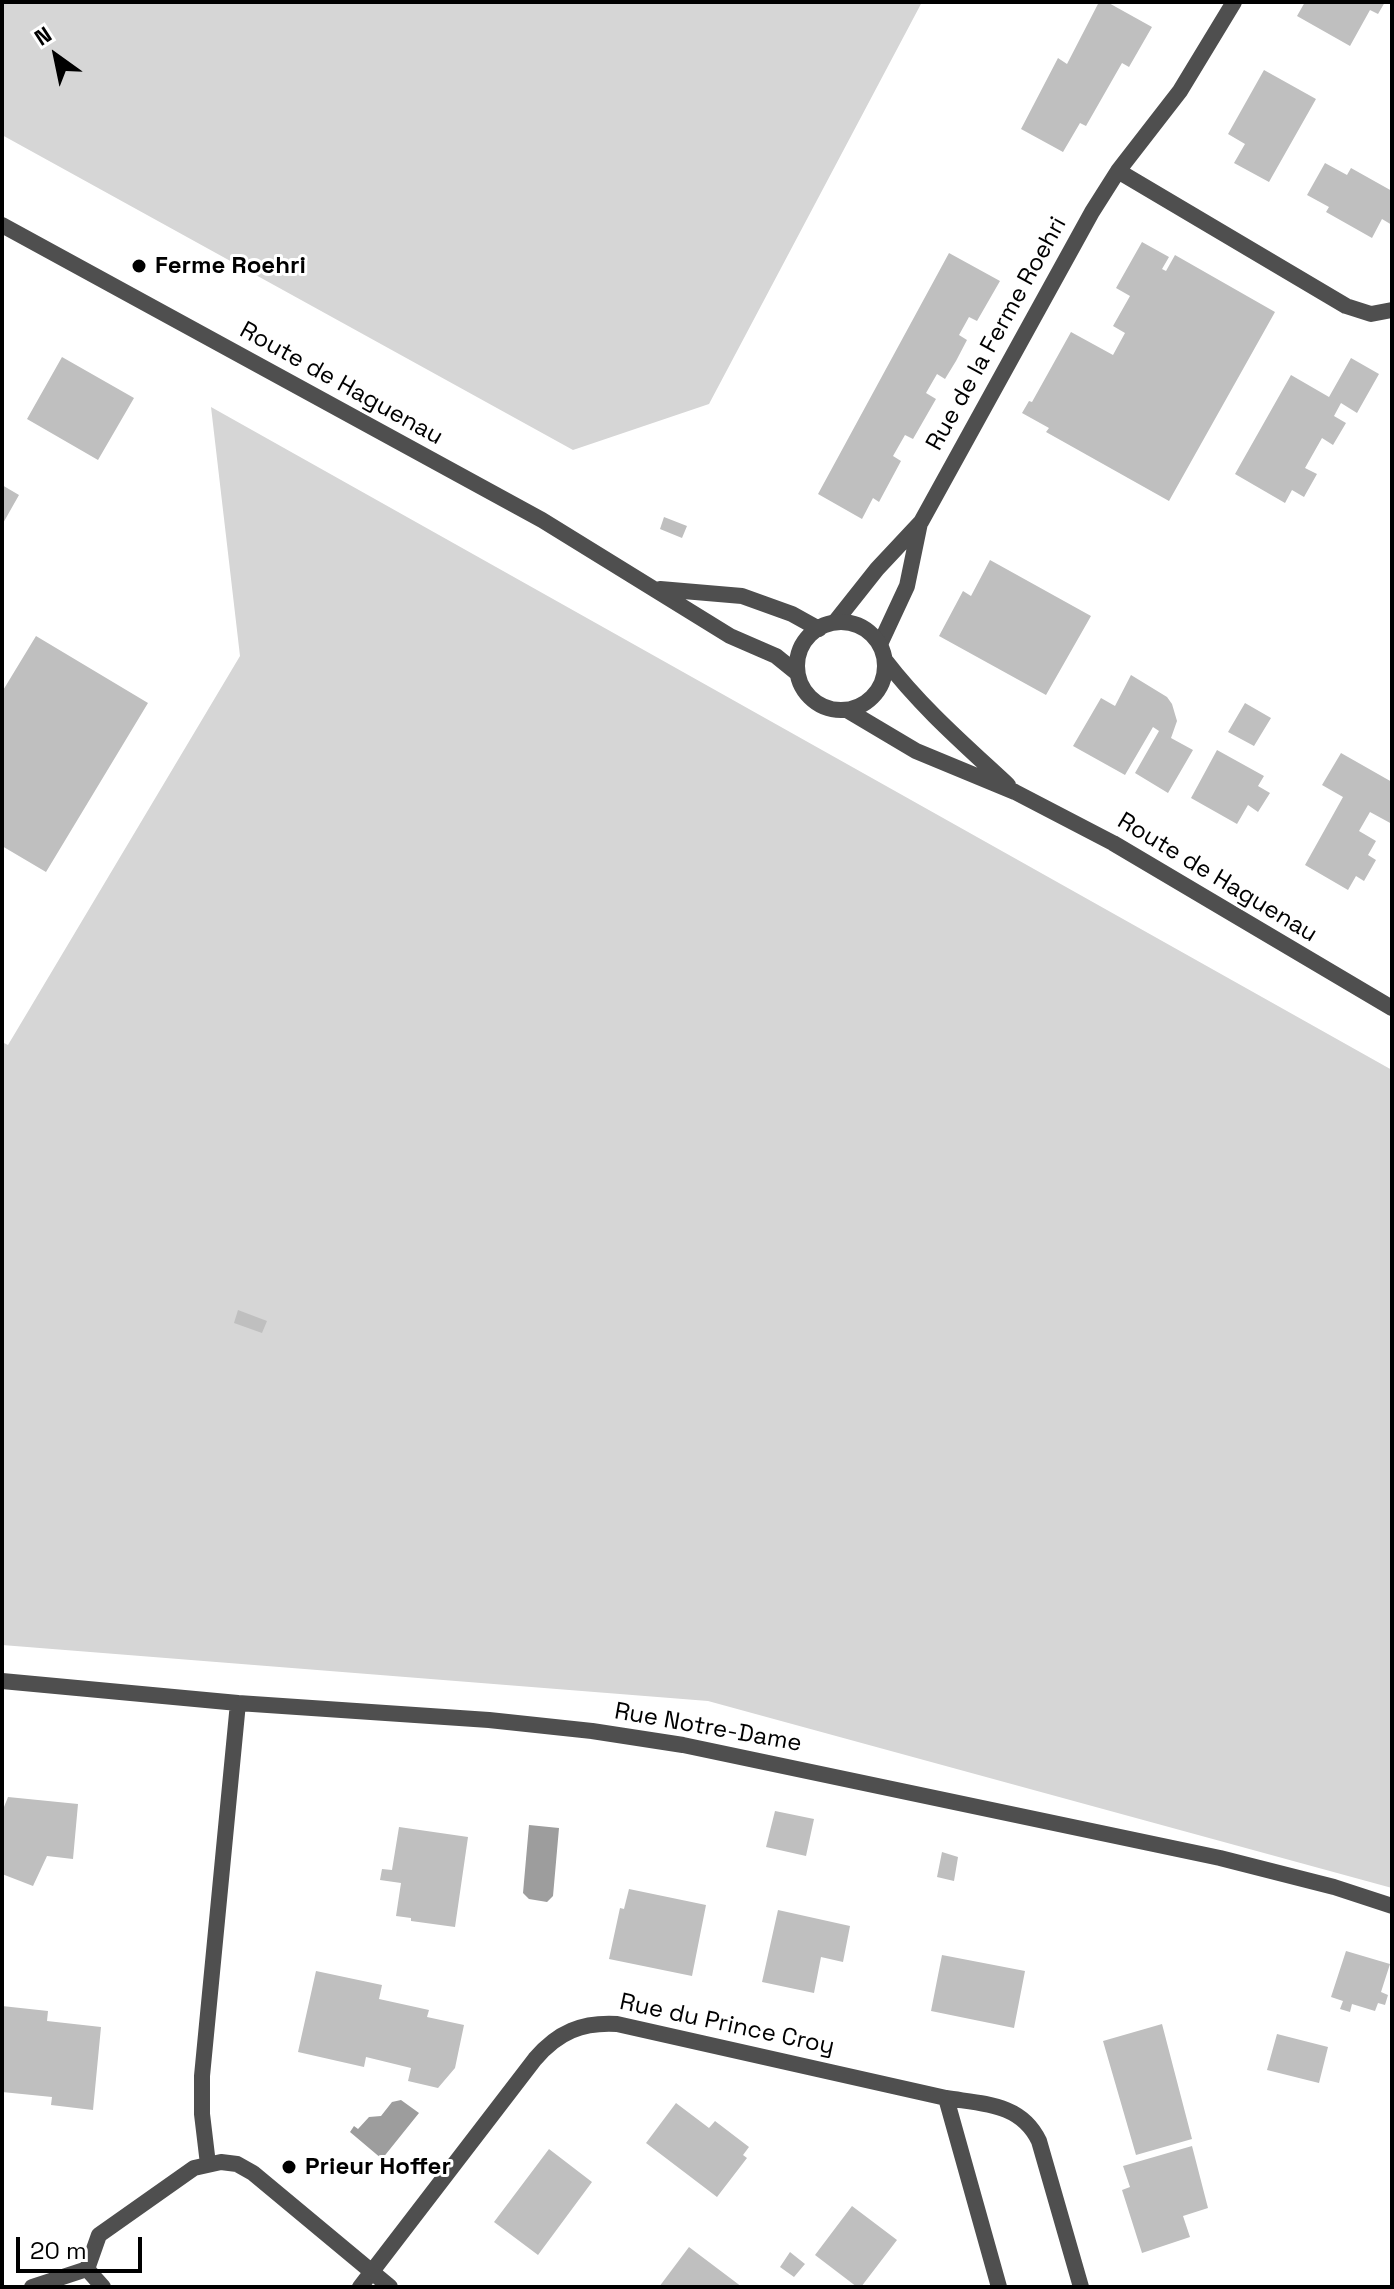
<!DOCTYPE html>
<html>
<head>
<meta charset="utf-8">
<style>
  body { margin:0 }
  #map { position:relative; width:1394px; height:2289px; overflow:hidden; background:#fff; font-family:"Space Grotesk",sans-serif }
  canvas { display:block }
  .frame { position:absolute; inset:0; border:4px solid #000; pointer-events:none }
  .north { position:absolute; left:16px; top:16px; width:80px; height:80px; -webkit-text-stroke:6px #fff; paint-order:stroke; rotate:327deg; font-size:22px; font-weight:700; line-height:32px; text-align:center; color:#000 }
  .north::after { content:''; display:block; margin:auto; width:28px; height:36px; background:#000; clip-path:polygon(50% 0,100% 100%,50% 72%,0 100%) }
  .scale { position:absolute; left:16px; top:2237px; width:126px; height:36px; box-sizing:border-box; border:4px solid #000; border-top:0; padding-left:10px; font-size:24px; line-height:28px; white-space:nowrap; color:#000; -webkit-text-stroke:6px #fff; paint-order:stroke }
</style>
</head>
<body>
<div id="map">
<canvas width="1394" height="2289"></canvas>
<div class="frame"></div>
<div class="north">N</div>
<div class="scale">20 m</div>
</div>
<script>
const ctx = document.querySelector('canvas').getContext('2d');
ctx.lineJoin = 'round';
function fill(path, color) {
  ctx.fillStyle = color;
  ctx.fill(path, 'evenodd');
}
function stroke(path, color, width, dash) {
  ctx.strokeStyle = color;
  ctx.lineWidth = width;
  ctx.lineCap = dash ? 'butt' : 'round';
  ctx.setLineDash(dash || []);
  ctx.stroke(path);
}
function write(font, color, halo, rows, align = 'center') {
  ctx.font = font + ' "Space Grotesk",sans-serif';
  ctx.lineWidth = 6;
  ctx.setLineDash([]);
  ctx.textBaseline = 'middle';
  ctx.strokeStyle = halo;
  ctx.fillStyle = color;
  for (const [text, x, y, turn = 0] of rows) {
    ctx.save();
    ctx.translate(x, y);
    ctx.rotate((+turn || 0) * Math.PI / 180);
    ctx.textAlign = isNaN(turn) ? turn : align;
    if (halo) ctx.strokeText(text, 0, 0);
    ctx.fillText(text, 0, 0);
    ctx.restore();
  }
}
fill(new Path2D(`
  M2,2H922L709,404L573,450L2,135Z
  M211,407L1392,1070V1888L708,1701L2,1645V1042L8,1045L240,656Z`), '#d6d6d6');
fill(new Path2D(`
  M529,1825L559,1828L553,1896L547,1902L529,1899L523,1893Z
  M401,2100L419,2113L382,2159L350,2132L354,2126L358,2129L369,2117L381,2116L392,2102Z`), '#9d9d9d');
fill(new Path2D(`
  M1099,2H1107L1152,27L1129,67L1122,63L1086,126L1080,123L1063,152L1021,129L1058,58L1067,64Z
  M1305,2H1385L1378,14L1370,10L1350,46L1297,16Z
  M1264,70L1316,99L1269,182L1234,163L1245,144L1228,134Z
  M1325,163L1347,175L1351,168L1392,191V225L1382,219L1372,238L1326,212L1329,207L1307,195Z
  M1142,242L1169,257L1162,269L1166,271L1175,255L1275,312L1169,501L1046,432L1049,428L1022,413L1029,401L1032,402L1071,332L1113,355L1125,333L1113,326L1130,296L1116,288Z
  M949,253L1000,281L977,321L969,317L959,335L967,340L956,361L945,379L937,374L926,393L936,399L913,439L905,435L893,456L901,461L879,502L873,498L862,519L818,494Z
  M62,357L134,398L98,460L27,419Z
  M1351,358L1379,374L1357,413L1341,403L1334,416L1346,423L1333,445L1322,438L1305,468L1317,474L1304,497L1292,490L1285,503L1235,474L1291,375L1329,397Z
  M2,485L19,495L2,525Z
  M664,517L687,526L682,538L660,529Z
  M990,560L1091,616L1046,695L939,636L963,591L971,596Z
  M36,636L148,703L46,872L2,846V692Z
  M1131,675L1167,697L1172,704L1177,721L1171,738L1193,750L1168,793L1135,773L1159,731L1153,727L1125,775L1073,746L1101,698L1115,706Z
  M1245,703L1271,718L1254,746L1228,732Z
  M1217,750L1264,776L1258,786L1270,793L1258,812L1248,805L1237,824L1191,798Z
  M1341,753L1392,782V824L1370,812L1359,831L1376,841L1368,855L1376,860L1364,881L1356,876L1348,890L1305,865L1343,797L1322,785Z
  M238,1310L267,1321L262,1333L234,1323Z
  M8,1797L78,1804L73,1859L47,1856L33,1886L2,1874V1812Z
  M775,1811L814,1819L806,1856L766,1847Z
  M399,1827L468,1837L455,1927L411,1921V1918L396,1916L401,1883L380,1880L382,1869L392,1870Z
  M942,1852L958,1857L954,1881L937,1877Z
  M629,1889L706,1905L692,1976L609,1959L620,1908L624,1909Z
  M778,1910L850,1926L843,1962L821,1957L814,1993L762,1982Z
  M1346,1951L1390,1964L1381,1992L1388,1995L1385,2005L1378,2003L1375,2011L1352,2004L1350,2012L1340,2009L1343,2001L1331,1997Z
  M942,1955L1025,1971L1014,2028L931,2011Z
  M316,1971L382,1985L379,1999L429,2010L427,2017L464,2025L455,2068L438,2088L408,2081L411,2068L366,2057L364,2067L298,2052Z
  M2,2006L48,2011L47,2021L101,2027L93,2110L51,2105L52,2097L2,2092Z
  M1162,2024L1192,2139L1136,2155L1103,2041Z
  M1277,2034L1328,2047L1319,2083L1267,2070Z
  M676,2103L709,2128L715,2121L749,2147L743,2155L747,2158L717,2197L646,2143Z
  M1192,2146L1208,2208L1183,2216L1190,2237L1142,2253L1122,2190L1130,2187L1123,2166Z
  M549,2149L592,2182L538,2255L494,2222Z
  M852,2206L897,2240L861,2287H857L815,2255Z
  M689,2247L742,2287H659Z
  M790,2252L805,2264L794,2277L780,2267Z`), '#bfbfbf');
stroke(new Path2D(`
  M1118,171L1346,306L1371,314L1392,310
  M835,622L877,569L921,522L1092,212L1118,171L1180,91L1234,2
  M880,644L907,586L920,523
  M2,1681L238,1703L489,1720L592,1731L683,1745L1220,1858L1334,1887L1392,1906
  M208,2164L202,2114V2076L238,1703
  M87,2269L99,2235L194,2168L221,2162L237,2164L253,2173L390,2287
  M87,2269L103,2287
  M32,2287L87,2269
  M360,2287L535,2059C558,2032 582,2022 617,2024L946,2098
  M999,2287L946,2098C983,2104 1021,2103 1039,2141L1081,2287`), '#4f4f4f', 16);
stroke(new Path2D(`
  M2,225L542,520L730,636L776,656L797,673
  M660,589L742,596L792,614L819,629
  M797 666a44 44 0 1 1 88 0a44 44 0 1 1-88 0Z
  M885,660C921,707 965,745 1008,785
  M847,710L916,751L1015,792L1113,843L1392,1008`), '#4f4f4f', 16);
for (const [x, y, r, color] of [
  [139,266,8,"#000"],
  [289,2167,8,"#000"]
]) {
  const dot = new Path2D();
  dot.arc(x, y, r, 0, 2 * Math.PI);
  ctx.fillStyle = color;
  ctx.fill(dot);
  stroke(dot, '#fff', 3);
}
write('bold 24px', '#000', '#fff', [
  ["Ferme Roehri",155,266],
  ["Prieur Hoffer",305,2167]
], 'left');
write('24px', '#000', '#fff', [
  ["Rue de la Ferme Roehri",997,334,-61],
  ["Route de Haguenau",341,384,29],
  ["Route de Haguenau",1217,878,31],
  ["Rue Notre-Dame",708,1728,10],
  ["Rue du Prince Croy",727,2025,12]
]);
</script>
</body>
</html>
